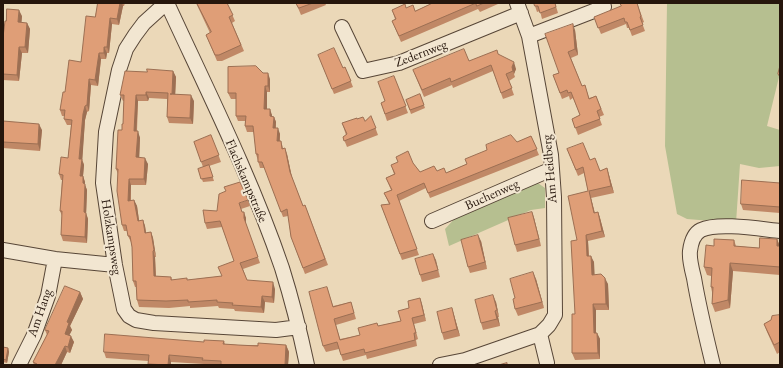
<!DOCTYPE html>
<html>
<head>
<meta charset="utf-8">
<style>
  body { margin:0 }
  #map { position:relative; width:783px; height:368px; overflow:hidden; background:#ebd8b8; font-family:"EB Garamond",serif }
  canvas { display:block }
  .frame { position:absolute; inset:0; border:4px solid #26160c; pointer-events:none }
</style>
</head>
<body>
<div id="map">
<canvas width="783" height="368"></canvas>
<div class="frame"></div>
</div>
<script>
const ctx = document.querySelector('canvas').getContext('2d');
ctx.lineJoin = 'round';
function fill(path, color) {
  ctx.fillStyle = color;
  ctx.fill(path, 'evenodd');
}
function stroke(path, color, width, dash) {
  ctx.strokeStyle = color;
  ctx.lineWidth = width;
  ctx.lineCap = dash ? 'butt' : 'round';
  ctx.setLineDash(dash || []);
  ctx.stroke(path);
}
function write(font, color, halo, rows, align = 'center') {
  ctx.font = font + ' "EB Garamond",serif';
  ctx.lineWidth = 4;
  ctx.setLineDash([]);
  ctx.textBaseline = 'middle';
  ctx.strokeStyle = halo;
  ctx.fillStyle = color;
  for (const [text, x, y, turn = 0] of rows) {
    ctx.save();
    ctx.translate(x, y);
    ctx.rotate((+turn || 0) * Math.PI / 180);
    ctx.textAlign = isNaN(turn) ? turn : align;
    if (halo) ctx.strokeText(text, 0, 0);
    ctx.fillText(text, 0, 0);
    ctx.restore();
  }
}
fill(new Path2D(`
  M667,3H780V73L767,126L780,130V166L759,168L740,164L736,223L687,219L677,214L665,146Z
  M535,181L545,188V208L531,210L449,246L445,229L459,214Z`), '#b6bf90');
const street = new Path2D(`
  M166,3L144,23L135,35L126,49L119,70L106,132L103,183L115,265L124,309L129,316L136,320L154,323L276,330L299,327
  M167,3C207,90 251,177 282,268C292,300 300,332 307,365
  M342,27L363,71L399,63L521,13
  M529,36L604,7L603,3
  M432,221L552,169
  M3,250L55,259L115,265
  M540,334L547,363
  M19,365L34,335L48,296L55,259
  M440,365L465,360L540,334L549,325L555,315L554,197L551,155L529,36L517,3
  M713,365C706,336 699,308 694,278C692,270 689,259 690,251C691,243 693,234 701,230C718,222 760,229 780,231`);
stroke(street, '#574637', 16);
stroke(street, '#f2e6d1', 14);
fill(new Path2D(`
  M98,3H125L124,6H123L119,25L112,24L109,53H107L106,59H101L98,86L91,85L89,111L87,112L85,120L82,159L84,165L83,176L85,182V185L87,190L86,213L88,219L87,243L63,241L61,235L62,216L60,211L62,180H61L59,174L68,158L71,125H67L64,119L65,116H62L60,110L65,92L81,62L95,17Z
  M196,3H227L235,21L232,23L244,51L222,61H217L206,35L210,33Z
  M296,3H325L326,5L301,15Z
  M433,3H498V4L480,12L478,9L401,42L392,21L395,19L392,10L406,8L415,11Z
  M534,3H555L558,13L542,19L540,11L537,12Z
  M637,3L644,22L642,23L645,31L632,36L629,28H627L626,24L601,34L594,17Z
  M22,16L21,23H27L30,29L28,53H22L19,81L3,80V37L6,21Z
  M575,30L578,55L571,58L582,86L585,85L589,98L596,96L604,115L599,117L602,125L578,135L572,119L580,115L573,98L570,100L569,96L562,99L553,75L559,73Z
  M498,54L516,69L514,74L515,77L509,81L514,95L503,99L493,71L453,88L452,85L424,97L413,70L469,61Z
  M320,60L343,68L345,67L353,87L334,94Z
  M173,71L176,77L175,94L194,101L193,124L169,123L167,117V99L149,98L148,101H138L137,131L140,138L139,157L148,164L146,185H131V201L134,200L137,206L139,221L143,220L145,226L146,233L151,232L153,238L156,257H155L156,276L171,277L172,280H187L222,276L234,261L222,227L207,229L205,223L217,211L248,200L250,206L241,209L242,212L246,218V224L260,263L243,269L247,280L275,289L274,303L265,302L264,313L235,311L234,309L219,308L218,306L190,308V306L169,308L139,307L137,300L136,287H135L133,281L132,247L131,242L128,236L127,231H124L122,225L118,174L116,169L123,124L124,101H123L120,95L147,72Z
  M394,76L408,113L387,121L381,103L385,102Z
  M270,79V92H267V109L272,115V116L274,117L276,122V128L280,134V141H281L283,148L287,154L292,177L303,206L305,205L328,265L305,274L291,237L288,216L283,217L265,168H260L256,154L254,132H247L245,126V121H238L236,116V99H231L228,93Z
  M420,94L425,108L411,114L406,100Z
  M371,116L378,135L347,147L343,137L346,135L342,123L357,119L365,121Z
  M3,121L42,130L40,151L3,148Z
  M211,135L221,162L209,166L214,181L203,182L198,169L203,167L194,142Z
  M531,136L539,155L430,198L426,188L399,201L419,255L402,260L381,205L389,204L384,193L391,190L386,178L394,174L391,165L413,163L420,172L437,171L446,173Z
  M567,149L590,160L600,171L607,168L614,193L591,198L595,213L598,212L600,218L605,237L588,241L589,256L594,262V275L608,284L609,310H596V333H597L600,339V359L575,360L572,353L575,314L577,240L588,191L584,173L578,176Z
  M780,183V213L743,210L741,204Z
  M532,212L534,218L541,246L517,252L515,245Z
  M777,239L780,246V275L733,271L730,308L715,312L712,304V292L711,287V276L707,275L704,267L714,246L734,240L736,246L759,248Z
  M481,241L487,269L470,273L468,267Z
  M433,254L440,277L422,282L420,275Z
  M536,279L544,308L518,316L515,309V298Z
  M327,287L333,306L351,302L356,319L336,325L340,339L360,335L378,326L401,321L409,308L420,298L426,321L414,324L418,339L416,340L417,346L367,359L366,355L343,361L339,349L326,352L323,346Z
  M80,292L83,299L70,326L72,330L69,335L74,342L70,353L67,352L61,365H34L33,362L47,335L45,330Z
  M496,302L499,317H498L500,326L483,330L481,323Z
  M452,308L460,336L444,340L442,333Z
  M780,315V352L777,354L767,332L764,324Z
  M224,341L225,344L238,345H286L289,352L288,365H204V364L171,362V365H149L148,361L106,358L104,352L204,342Z
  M3,347L8,348L9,352L7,363L3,362Z`), '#c08866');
fill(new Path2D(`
  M120,3H122L123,6L119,25L117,19Z
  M19,10L22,16L21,29L18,22Z
  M110,18L112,24L109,53L107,47Z
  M27,23L30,29L28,53L25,47Z
  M573,24L575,30L578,55L575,49Z
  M19,47L22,53L19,81L17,75Z
  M104,47L107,53L106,59L104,53Z
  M99,53L101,59L98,86L95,80Z
  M514,62L516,69L514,74L512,67Z
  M173,71L176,77L175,100L172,94Z
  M268,73L270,79V92L268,86Z
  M89,79L91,85L89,111L87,105Z
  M265,86L267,92V115L264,109Z
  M146,92L149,98L148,101L146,95Z
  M136,95L138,101L136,137L134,131Z
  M191,95L194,101L193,124L190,118Z
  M85,106L87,112L85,120L82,165L79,159L83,114Z
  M270,109L272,115V122L270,116Z
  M274,117L276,122L275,134L273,128Z
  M39,124L42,130L40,151L38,144Z
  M278,128L280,134L279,147L277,141Z
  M138,131L140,138L139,163L136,157Z
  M285,148L287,154L292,178L290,172Z
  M145,158L148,164L146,185L144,179Z
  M82,159L84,165L83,176L85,182V185L87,190L86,218L84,212L80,176Z
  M607,168L609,175L614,193L611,186Z
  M129,179L131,185L130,207L128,201Z
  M589,191L591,198L596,219L594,213Z
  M134,200L137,206L140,227L138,221Z
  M244,212L246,218V224L244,218Z
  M532,212L534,218L541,246L539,239Z
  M598,212L600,218L605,237L602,231Z
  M86,213L88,219L87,243L85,237Z
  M143,220L145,226L147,239L145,233Z
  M151,232L153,238L156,257L154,250Z
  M478,235L481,241L487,269L485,262Z
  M586,235L588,241L589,262L587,256Z
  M777,239L780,247L777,246Z
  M153,251L155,257L156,282L154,276Z
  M433,254L436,260L440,277L438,270Z
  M591,256L594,262L595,281L592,275Z
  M730,263L733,271L730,308L728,300Z
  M533,272L536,279L544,308L542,302Z
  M605,278L608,284L609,310L606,304Z
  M273,282L275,289L274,303L272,297Z
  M80,292L83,299L70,326L72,330L67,340L65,334L67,322Z
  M493,295L496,302L499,317L497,310Z
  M262,296L265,302L264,313L261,307Z
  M420,298L422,304L426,321L424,315Z
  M593,304L596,310V339L594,333Z
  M452,308L460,336L457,329Z
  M495,311L498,317L500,326L497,319Z
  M597,333L600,339V359L598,353Z
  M71,336L74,342L70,353L68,347Z
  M286,345L289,352L288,365H285Z
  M65,346L67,352L61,365H55Z
  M8,348L9,352L7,363L6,360Z
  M169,355L171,362V365H168Z`), '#9c6f53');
const building = new Path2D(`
  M98,3H120L117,19L110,18L107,47H104V53H99L95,80L89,79L87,105L85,106L83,114L79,159H82L80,176H83V183L85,184L84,212L86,213L85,237L61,235L62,211H60L63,175L59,174L61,157L68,158L72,120L64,119L65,110H60L63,92H65L69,60L81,62L86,16L95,17Z
  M197,3H227L233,15L229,17L241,45L219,55H215L206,35L211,32Z
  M296,3H313L299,8Z
  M433,3H476L399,36L392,21L396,19L392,10L405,4L406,8L413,5L415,11Z
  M476,3H484L477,6Z
  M534,3H555L556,7L540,13L538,6H535Z
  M620,3H637L641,16L640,17L643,25L630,30L627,22H625L624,18L598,28L594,17L621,6Z
  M7,9L19,10L18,22L27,23L25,47H19L17,75L3,74V37L5,21H6Z
  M573,24L575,49L568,52L582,86L585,85L589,99L596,96L601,109L597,111L600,119L575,128L572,119L580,115L571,92L568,93L567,90L560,93L553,75L559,73L545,34Z
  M334,48L343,68L345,67L351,81L332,89L318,55Z
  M464,49L469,61L497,50L498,54L514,62L512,67L513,71L506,74L512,88L501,93L491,65L451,82L450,78L422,90L413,70Z
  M256,66L263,73H268V86H265L264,109H270V116L274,117L273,128H278L277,141H281L282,149L285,148L290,172L303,206L305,205L325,259L303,268L291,237L287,209L281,212L262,162H258V154H256L253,126H245L246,116H236V93H228V67Z
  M780,66V77L778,74Z
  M147,69L173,71L172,94H170L191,95L190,118L167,117L168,93L146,92V95H136L134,131H138L136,157L145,158L144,179H129L128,201L134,200L138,221L143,220L145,233L151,232L154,250L153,251L154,276L171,277V280L187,278V280L222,276L218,267L234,261L220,221L205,223L203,210L217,211L219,194L226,191L224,187L240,182L248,200L239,203L242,212H244V218L258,257L240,263L247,280L273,282L272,297L262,296L261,307L232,305L233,303L217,302V300L188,302V300L166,301L137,300L136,281H133L132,247L130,236H128L126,225H122L117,191L118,169H116L118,130H122V124H123L124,95H120L125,71L147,72Z
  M394,76L406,106L385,114L381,103L385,101L378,82Z
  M420,94L424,105L410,110L406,100Z
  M371,116L376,128L344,141L343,137L347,134L342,123L357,118V119L363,117L365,121Z
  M3,121L39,124L38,144L3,142Z
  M211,135L219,155L201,162L194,142Z
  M511,135L517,142L531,136L537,149L428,193L424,183L397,195L417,249L400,254L381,205L390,204L384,193L392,190L386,178L395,174L391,165L398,162L396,157L408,151L413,163L420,172L434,166L437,171L444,168L446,173L467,164L465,159L487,150L486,145Z
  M583,143L590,160L595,158L600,171L607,168L611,186L589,191L594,213L598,212L602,231L586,235L587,256H591L592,275L601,274L605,278L606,304H593L594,333H597L598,353H572V314H575L571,241L577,240L568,196L588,191L583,167L576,170L567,149Z
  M209,165L213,177L201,179L198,169Z
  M742,180L780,183V207L741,204Z
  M532,212L539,239L515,245L508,218Z
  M478,235L485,262L468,267L461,240Z
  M760,238L777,239V246H780V267L730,263L728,300L712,304L713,287H711L712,268L704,267L706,245L714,246V239L734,240V246L759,248Z
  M433,254L438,270L420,275L415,259Z
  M533,272L542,302L515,309L513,299L515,298L510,279Z
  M65,286L80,292L67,322L69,323L65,334L71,336L68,347L65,346L55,365H37V364L33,362L49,331L45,330Z
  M327,287L333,307L351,302L354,313L334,319L340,340L360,335L358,328L377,323L378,326L401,321L398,311L409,308L408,301L420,298L424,315L412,318L416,333H414L415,340L365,353L364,349L341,355L337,342L323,346L309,292Z
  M493,295L497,310L495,311L497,319L481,323L475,300Z
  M452,308L457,329L442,333L437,312Z
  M780,315V342L774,345L764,324L771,320L772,316Z
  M105,334L204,342V340L224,341L223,344L238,345L258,346V343L286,345L285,365H221V361L202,360L203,358L169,355L168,365L148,364L149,355L104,352Z
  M3,347L8,348L6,360L3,359Z
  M507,363V365H499Z`);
fill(building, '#df9e77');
stroke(building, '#9c6f53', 1);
write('13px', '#26160c', '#f2e6d1', [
  ["Zedernweg",421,54,-21],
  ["Am Heidberg",550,169,-95],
  ["Flachskampstraße",246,181,67],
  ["Buchenweg",492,195,-24],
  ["Holzkampsweg",111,237,81],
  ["Am Hang",40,313,-71]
]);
</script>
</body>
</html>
